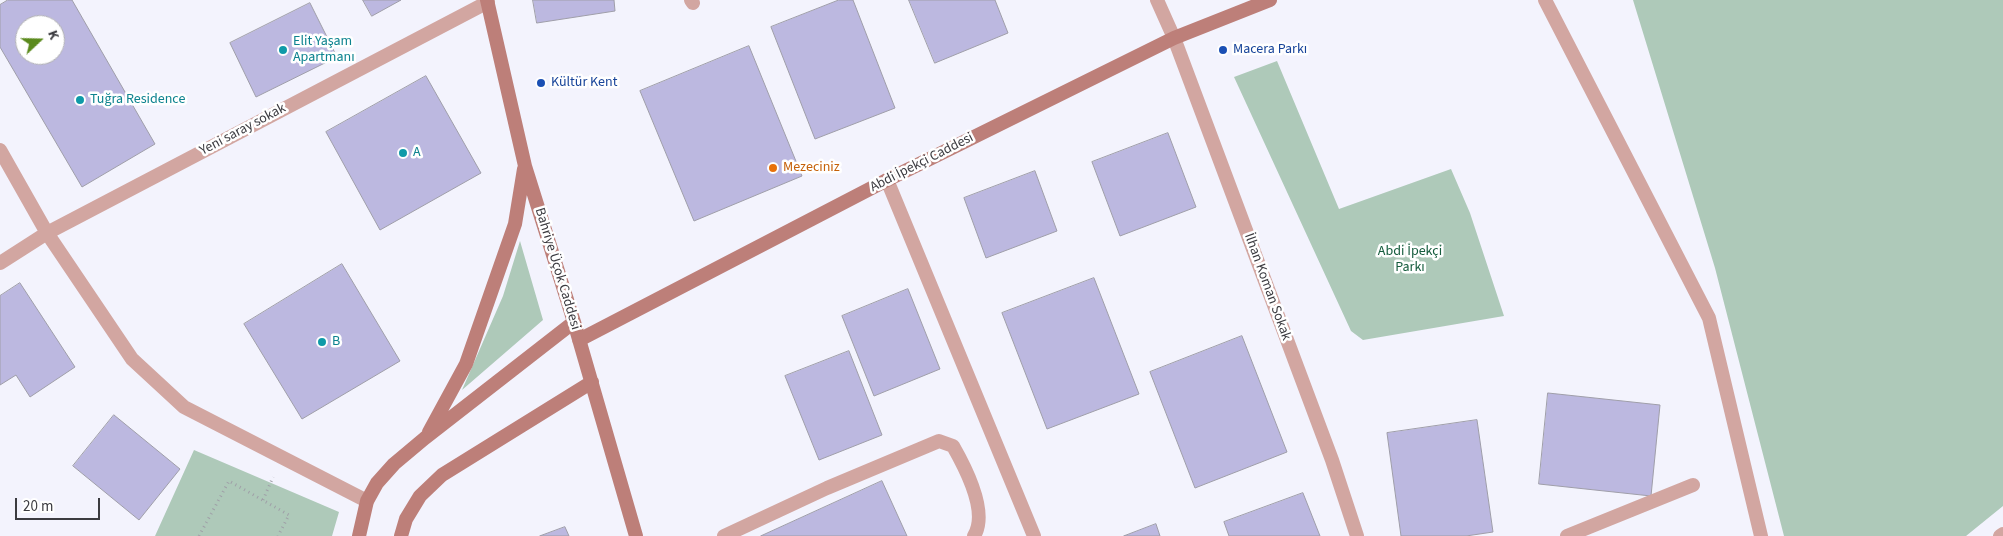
<!DOCTYPE html>
<html>
<head>
<meta charset="utf-8">
<style>
  body { margin:0 }
  #map { position:relative; width:2003px; height:536px; overflow:hidden; background:#f3f3fd; font-family:"Source Sans 3",sans-serif }
  canvas { display:block }
  .north { position:absolute; left:15px; top:15px; width:50px; height:50px; box-sizing:border-box; background:#fff; border:1px solid #b1b1b3; border-radius:50%; rotate:69deg; font-size:14px; font-weight:700; line-height:20px; text-align:center; color:#3b3b40 }
  .north::after { content:''; display:block; margin:auto; width:18px; height:22px; background:#5b8a1d; clip-path:polygon(50% 0,100% 100%,50% 72%,0 100%) }
  .scale { position:absolute; left:15px; top:498px; width:85px; height:22px; box-sizing:border-box; border:2px solid #3b3b40; border-top:0; padding-left:6px; font-size:15px; line-height:18px; white-space:nowrap; color:#3b3b40; -webkit-text-stroke:4px #fff; paint-order:stroke }
</style>
</head>
<body>
<div id="map">
<canvas width="2003" height="536"></canvas>
<div class="north">K</div>
<div class="scale">20 m</div>
</div>
<script>
const ctx = document.querySelector('canvas').getContext('2d');
ctx.lineJoin = 'round';
function fill(path, color) {
  ctx.fillStyle = color;
  ctx.fill(path, 'evenodd');
}
function stroke(path, color, width, dash) {
  ctx.strokeStyle = color;
  ctx.lineWidth = width;
  ctx.lineCap = dash ? 'butt' : 'round';
  ctx.setLineDash(dash || []);
  ctx.stroke(path);
}
function write(font, color, halo, rows, align = 'center') {
  ctx.font = font + ' "Source Sans 3",sans-serif';
  ctx.lineWidth = 5;
  ctx.setLineDash([]);
  ctx.textBaseline = 'middle';
  ctx.strokeStyle = halo;
  ctx.fillStyle = color;
  for (const [text, x, y, turn = 0] of rows) {
    ctx.save();
    ctx.translate(x, y);
    ctx.rotate((+turn || 0) * Math.PI / 180);
    ctx.textAlign = isNaN(turn) ? turn : align;
    if (halo) ctx.strokeText(text, 0, 0);
    ctx.fillText(text, 0, 0);
    ctx.restore();
  }
}
fill(new Path2D(`
  M1633,0H2003V506L1966,536H1784L1715,268Z
  M1277,61L1339,209L1451,169L1470,213L1504,316L1363,340L1351,331L1234,77Z
  M520,241L543,320L462,390L503,296Z
  M194,450L339,512L332,536H155Z`), '#aec9b9');
const building = new Path2D(`
  M8,0H72L155,144L82,187L0,47V5ZM25,25H55V55H25Z
  M363,0H401L372,16Z
  M533,0H614L615,11L537,23Z
  M839,0H853L895,108L815,139L771,27Z
  M909,0H995L1008,33L935,63Z
  M310,3L337,57L256,97L230,43Z
  M749,46L802,176L694,221L640,91Z
  M426,76L481,173L380,230L326,132Z
  M1168,133L1196,207L1120,236L1092,162Z
  M1035,171L1057,231L986,258L964,198Z
  M342,264L400,361L302,419L244,324Z
  M1094,278L1139,394L1047,429L1002,313Z
  M20,283L75,367L30,397L16,375L0,385V296Z
  M908,289L940,369L874,396L842,316Z
  M1242,336L1287,452L1195,488L1150,372Z
  M849,351L882,435L819,460L785,376Z
  M1548,393L1660,405L1651,496L1539,484Z
  M114,415L180,469L139,520L73,466Z
  M1477,420L1493,532L1466,536H1401L1387,433Z
  M882,481L907,536H761Z
  M1303,493L1320,536H1229L1224,522Z
  M1156,524L1160,536H1124Z
  M565,527L569,536H540Z`);
fill(building, '#bcb8e0');
stroke(building, '#9f9ea9', 1);
stroke(new Path2D(`
  M263,500L273,477
  M199,536L229,481L289,515L278,536`), '#9f9fa7', 3, [1, 4]);
stroke(new Path2D(`
  M691,0L693,3
  M724,536L827,488L939,441L953,446C965,467 989,512 974,536
  M1567,536L1693,485`), '#d2a6a1', 14);
stroke(new Path2D(`
  M1157,0L1174,38L1332,460L1357,536
  M1545,0L1709,318L1761,536
  M0,150L47,233L132,359L184,407L367,501
  M887,180L1034,536
  M0,263L47,233L488,2
  M2000,536L2003,534`), '#d2a6a1', 14);
stroke(new Path2D(`
  M487,0L525,166L574,322L636,536
  M579,340L887,180L1174,38L1270,0
  M429,432L466,364L515,224L524,169
  M359,536L367,501L377,483L394,464L425,438L574,322
  M401,536L406,519L420,496L442,475L592,382`), '#bd7f79', 14);
for (const [x, y, r, color] of [
  [283,50,5,"#0f9aa8"],
  [1223,50,5,"#1a4fb4"],
  [541,83,5,"#1a4fb4"],
  [80,100,5,"#0f9aa8"],
  [403,153,5,"#0f9aa8"],
  [773,168,5,"#e8710a"],
  [322,342,5,"#0f9aa8"]
]) {
  const dot = new Path2D();
  dot.arc(x, y, r, 0, 2 * Math.PI);
  ctx.fillStyle = color;
  ctx.fill(dot);
  stroke(dot, '#fff', 2);
}
write('14px', '#0d838f', '#fff', [
  ["Elit Yaşam",293,42],
  ["Apartmanı",293,58],
  ["Tuğra Residence",90,100],
  ["A",413,153],
  ["B",332,342]
], 'left');
write('14px', '#164399', '#fff', [
  ["Macera Parkı",1233,50],
  ["Kültür Kent",551,83]
], 'left');
write('14px', '#3b3b40', '#fff', [
  ["Yeni saray sokak",243,130,-28],
  ["Abdi İpekçi Caddesi",922,163,-27],
  ["Bahriye Üçok Caddesi",557,269,73],
  ["İlhan Koman Sokak",1267,287,70]
]);
write('14px', '#c56008', '#fff', [
  ["Mezeciniz",783,168]
], 'left');
write('14px', '#155c3d', '#fff', [
  ["Abdi İpekçi",1410,252],
  ["Parkı",1410,268]
]);
</script>
</body>
</html>
